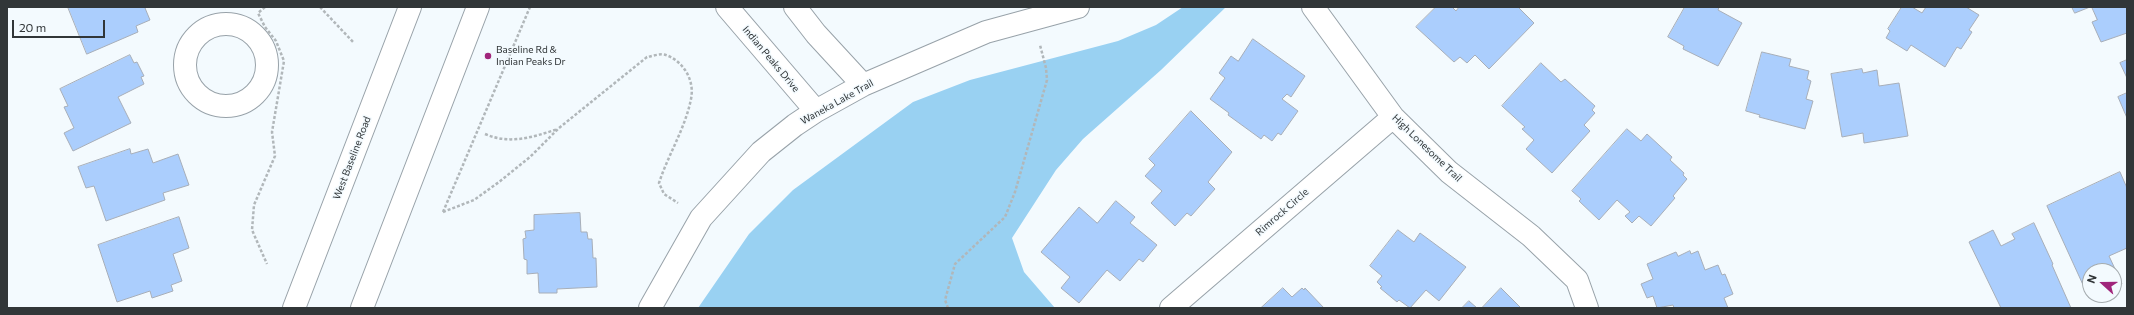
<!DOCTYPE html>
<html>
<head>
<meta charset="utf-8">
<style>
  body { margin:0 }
  #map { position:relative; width:2134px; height:315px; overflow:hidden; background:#f3fafe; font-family:Commissioner,sans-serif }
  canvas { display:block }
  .frame { position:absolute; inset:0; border:8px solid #313638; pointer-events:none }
  .north { position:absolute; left:2082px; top:263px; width:40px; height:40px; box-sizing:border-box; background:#f3fafe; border:1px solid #a5acaf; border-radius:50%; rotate:291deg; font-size:11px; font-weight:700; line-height:16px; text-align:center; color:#313638 }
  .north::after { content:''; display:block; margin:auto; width:14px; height:18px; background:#a0257b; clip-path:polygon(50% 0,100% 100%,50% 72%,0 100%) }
  .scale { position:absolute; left:12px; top:20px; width:93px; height:18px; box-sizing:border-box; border:2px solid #313638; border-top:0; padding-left:5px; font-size:12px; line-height:14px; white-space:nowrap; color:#313638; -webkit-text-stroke:3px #f3fafe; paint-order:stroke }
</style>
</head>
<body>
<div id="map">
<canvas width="2134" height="315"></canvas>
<div class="frame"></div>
<div class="north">N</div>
<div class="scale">20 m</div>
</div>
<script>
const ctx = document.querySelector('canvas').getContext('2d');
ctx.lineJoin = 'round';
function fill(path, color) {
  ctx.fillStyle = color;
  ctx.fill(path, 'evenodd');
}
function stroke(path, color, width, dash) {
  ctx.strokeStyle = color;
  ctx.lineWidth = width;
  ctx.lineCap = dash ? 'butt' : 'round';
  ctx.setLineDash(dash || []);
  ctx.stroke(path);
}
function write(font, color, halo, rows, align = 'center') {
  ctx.font = font + ' Commissioner,sans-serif';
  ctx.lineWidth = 3;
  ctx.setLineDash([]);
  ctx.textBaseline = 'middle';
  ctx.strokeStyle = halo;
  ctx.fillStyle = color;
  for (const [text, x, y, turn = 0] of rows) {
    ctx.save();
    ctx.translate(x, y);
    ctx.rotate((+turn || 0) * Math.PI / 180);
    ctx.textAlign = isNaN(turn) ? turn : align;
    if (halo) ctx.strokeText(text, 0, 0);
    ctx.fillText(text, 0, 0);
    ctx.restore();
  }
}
fill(new Path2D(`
  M1183,7H1226L1161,70L1083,139L1056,170L1012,238L1024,272L1055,308H698L749,234L793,190L913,102L970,80L1118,41L1156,25Z`), '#99d1f2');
const building = new Path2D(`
  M68,7H148L145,8L150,20L136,26L138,32L87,54Z
  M1436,7H1452L1456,11L1459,7H1518L1534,23L1489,69L1475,55L1467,63L1460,57L1454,62L1416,27Z
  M1685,7H1719L1718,10L1742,23L1718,66L1683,49L1684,46L1668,37Z
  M1902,7H1912L1922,13L1926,7H1966L1979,15L1969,30L1972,32L1961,49L1957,47L1945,67L1911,45L1907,51L1886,38L1890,31L1888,29Z
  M2072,7H2090L2075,13Z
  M2092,7H2127V33L2101,42L2092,22L2097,20Z
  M1253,39L1305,76L1291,97L1287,94L1282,99L1298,111L1281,135L1278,133L1272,141L1264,135L1261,139L1228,115L1229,113L1210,99L1225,78L1219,73L1231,56L1238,61Z
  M1762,52L1791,59L1789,66L1809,71L1807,79L1811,81L1806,99L1813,101L1805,129L1759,117L1760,115L1746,111Z
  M130,55L134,63L137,62L144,76L141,77L144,84L118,97L131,123L73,151L64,133L74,128L64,107L68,106L60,89Z
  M2127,60V78L2120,63Z
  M1541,63L1561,82L1565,79L1595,106L1592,110L1595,113L1584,125L1590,131L1552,173L1526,149L1534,140L1522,129L1525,127L1502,106Z
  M1862,69L1863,73L1877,70L1879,86L1899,83L1908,136L1864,143L1863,133L1842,137L1831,74Z
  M2127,93V118L2118,97Z
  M1191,111L1232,152L1208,182L1215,189L1191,216L1187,213L1175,226L1151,203L1162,191L1145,176L1155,165L1149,159Z
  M1627,129L1641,141L1647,134L1672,157L1670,160L1684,173L1683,175L1687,179L1673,196L1675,198L1651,226L1639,216L1632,223L1625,216L1630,212L1617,200L1599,220L1579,201L1581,199L1572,191Z
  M130,149L131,154L148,149L153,163L178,154L189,185L163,193L165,200L106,221L94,186L86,188L78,167Z
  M2120,172L2127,188V248L2109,256L2122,284L2114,287V271H2090V295H2097L2089,298L2047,206Z
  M1116,201L1135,217L1130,223L1157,245L1143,262L1139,259L1120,281L1107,270L1079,303L1061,288L1070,277L1041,252L1079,207L1097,223Z
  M580,213L581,232H587L588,239H592L593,258H596L597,287L557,289V293H539L538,273L527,274V260L524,259L523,239L526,238L525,231L534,230V215Z
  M179,217L189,248L173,254L182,281L171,285L173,291L152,298L150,291L117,302L98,245Z
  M2034,223L2053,264L2052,265L2071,308H2001L1969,242L1993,230L2001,246L2015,239L2012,234Z
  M1398,230L1414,242L1420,233L1466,267L1439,301L1426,290L1410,308L1399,300L1397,302L1380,288L1382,287L1377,282L1382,276L1370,266Z
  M1690,251L1691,254L1698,251L1705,270L1718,265L1722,275L1725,274L1733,294L1724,298L1728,308H1674L1673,305L1657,308L1653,296L1647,298L1641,284L1653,279L1647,264L1676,252L1678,256Z
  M1283,288L1292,297L1302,288L1304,290L1305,288L1324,308H1261Z
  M1501,288L1521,308H1482Z
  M1469,301L1477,308H1462Z`);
fill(building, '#abcefd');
stroke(building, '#a7aeb8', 1);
const street = new Path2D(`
  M727,7L816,111
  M795,7L816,34L863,85
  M1313,7L1393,117L1449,172L1531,236L1577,280L1587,308
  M185 65a41 41 0 1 1 82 0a41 41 0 1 1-82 0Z
  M650,308L701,218L761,152L795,125L816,111L863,85L986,32L1078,7
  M1171,308L1393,117`);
const secondary = new Path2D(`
  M294,308L410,7
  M362,308L478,7`);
stroke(street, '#98a2a9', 24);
stroke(secondary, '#98a2a9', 24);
stroke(new Path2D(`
  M265,7L258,13L265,27L276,41L284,61L272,132L275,156L254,205L252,230L267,264
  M320,7L354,43
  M485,134C510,145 533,137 558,129
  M443,212L474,200L499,182L530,157L559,128L647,57C653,56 661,53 666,55C683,61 695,80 691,99C685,129 668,155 659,183L664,194L678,203
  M443,212L530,7
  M948,308L945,300L955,264L1005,217L1015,192L1047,80L1046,68L1040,45`), '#b1b7ba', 2.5, [3, 2]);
stroke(street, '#fff', 22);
stroke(secondary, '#fff', 22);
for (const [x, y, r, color] of [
  [488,56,4,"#a0257b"]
]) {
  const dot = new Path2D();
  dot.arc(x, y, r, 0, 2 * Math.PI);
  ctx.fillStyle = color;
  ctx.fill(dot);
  stroke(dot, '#f3fafe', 1.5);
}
write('10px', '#313638', '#f3fafe', [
  ["Baseline Rd &",496,50],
  ["Indian Peaks Dr",496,62]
], 'left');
write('10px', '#313638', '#f3fafe', [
  ["Indian Peaks Drive",771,59,50],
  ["Waneka Lake Trail",837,102,-29],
  ["High Lonesome Trail",1427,148,44],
  ["West Baseline Road",352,158,-69],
  ["Rimrock Circle",1282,212,-41]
]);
</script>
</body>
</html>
